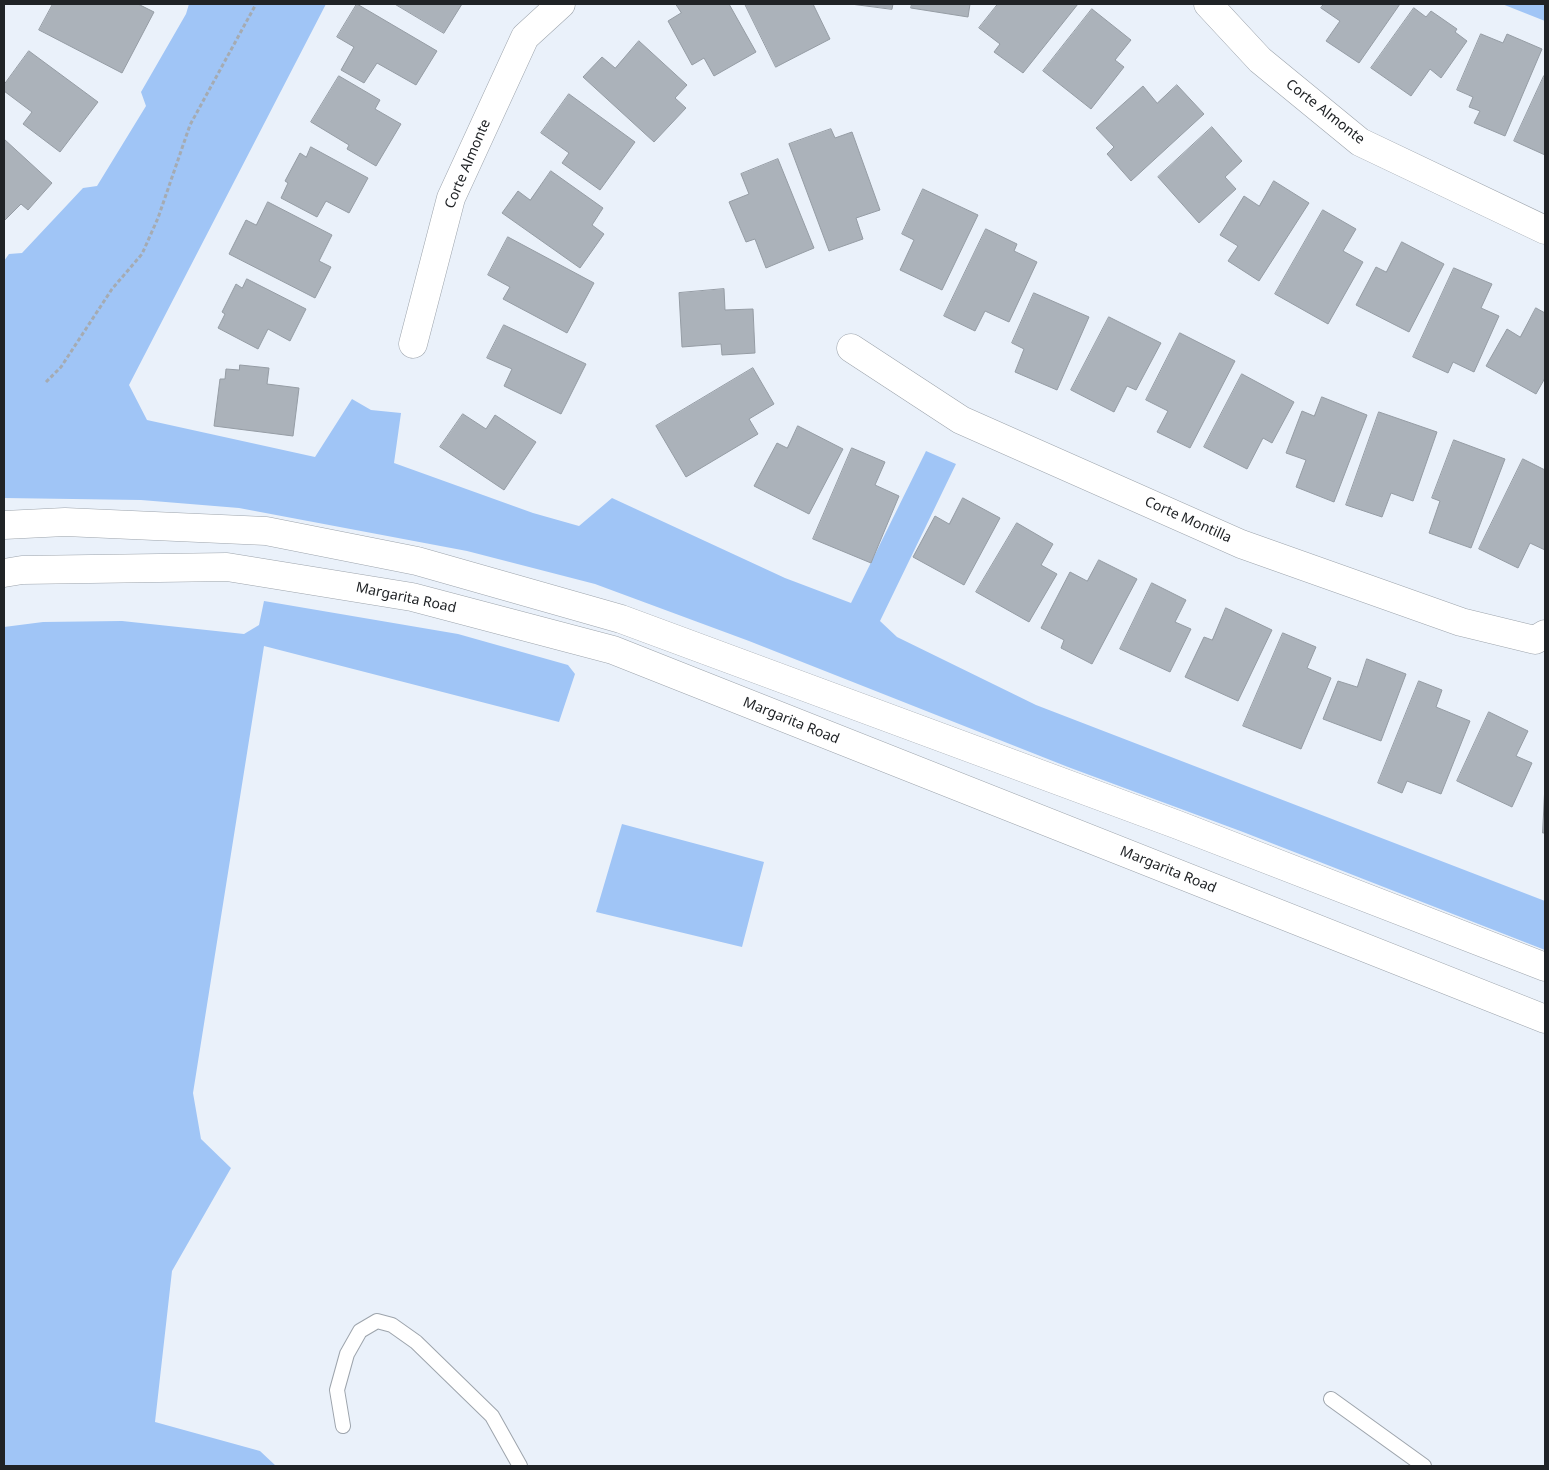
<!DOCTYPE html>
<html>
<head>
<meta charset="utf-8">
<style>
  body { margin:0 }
  #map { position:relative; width:1549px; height:1470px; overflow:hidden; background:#eaf1fa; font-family:"Noto Sans",sans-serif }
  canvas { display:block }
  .frame { position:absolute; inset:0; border:5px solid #202326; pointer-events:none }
</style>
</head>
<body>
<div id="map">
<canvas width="1549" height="1470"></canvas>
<div class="frame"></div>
</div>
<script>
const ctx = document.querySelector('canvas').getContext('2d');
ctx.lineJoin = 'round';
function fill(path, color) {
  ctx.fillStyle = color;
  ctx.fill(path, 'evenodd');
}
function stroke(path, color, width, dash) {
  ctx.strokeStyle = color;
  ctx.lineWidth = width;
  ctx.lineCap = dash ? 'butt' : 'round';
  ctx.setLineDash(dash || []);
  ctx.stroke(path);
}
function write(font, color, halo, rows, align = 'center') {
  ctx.font = font + ' "Noto Sans",sans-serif';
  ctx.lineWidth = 4.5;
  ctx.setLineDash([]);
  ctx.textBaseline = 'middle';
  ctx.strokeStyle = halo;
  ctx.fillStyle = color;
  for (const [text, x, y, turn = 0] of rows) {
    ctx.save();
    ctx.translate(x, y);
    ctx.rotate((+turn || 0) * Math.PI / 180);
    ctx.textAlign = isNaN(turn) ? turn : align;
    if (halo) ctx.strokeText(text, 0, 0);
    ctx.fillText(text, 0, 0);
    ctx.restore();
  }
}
fill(new Path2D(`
  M189,4H326L129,385L147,420L315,457L352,399L371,410L401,413L394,463L533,513L579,526L612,498L785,578L851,603L926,451L956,464L880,621L897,637L1036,705L1545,901V950L1243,832L1068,767L749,641L595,584L467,551L239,508L141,500L4,498V261L9,254L22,253L83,188L97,186L146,106L141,92L186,14Z
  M1502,4H1545V21Z
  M264,601L458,634L568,665L575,674L559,722L264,646L193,1093L201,1139L231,1168L172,1271L155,1422L260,1451L276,1466H4V627L43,622L122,621L244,634L259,625Z
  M622,824L764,862L742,947L596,912Z`), '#a0c5f6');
const building = new Path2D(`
  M53,4H138L154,12L122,73L39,30Z
  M357,4L437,51L416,85L377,63L364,83L341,70L354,47L337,37Z
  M395,4H462L444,33Z
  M676,4H729L756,52L714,76L704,58L692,65L668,21L681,13Z
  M745,4H813L830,39L776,67Z
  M851,4H893L892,9Z
  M912,4H970L968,17L911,8Z
  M998,4H1078L1023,73L994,52L1000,44L979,28Z
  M1324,4H1400L1359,63L1326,41L1340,21L1321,8Z
  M1414,8L1426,17L1431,11L1457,29L1455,32L1467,41L1441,78L1430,69L1411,96L1371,68Z
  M1092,9L1131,40L1115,60L1124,67L1091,109L1043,71Z
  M1481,34L1503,43L1507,34L1542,49L1505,136L1474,123L1480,111L1469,107L1473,97L1457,90Z
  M639,41L687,85L675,98L686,108L654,142L583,77L602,57L615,68Z
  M29,51L98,102L60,152L23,124L32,112L4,91V85Z
  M339,76L380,100L375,109L401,124L376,166L347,149L349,145L311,122Z
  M1544,76L1545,77V155L1514,141Z
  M1177,85L1204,114L1131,181L1107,154L1114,147L1096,128L1143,86L1157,103Z
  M569,94L635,142L600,190L562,163L569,153L541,133Z
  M1212,127L1242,161L1225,177L1236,189L1199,223L1158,177Z
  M831,129L835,138L852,132L880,210L856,218L863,239L829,251L789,144Z
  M4,139L52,183L28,210L21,204L4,221Z
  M311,147L368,178L349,213L326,201L317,217L281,198L288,183L285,181L300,153L306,157Z
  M778,159L814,248L766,268L755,239L746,242L729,202L749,194L741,174Z
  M551,171L603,208L592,225L604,234L580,268L502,213L518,191L530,200Z
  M1274,181L1309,203L1259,281L1228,261L1238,246L1220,235L1244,196L1259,206Z
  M923,189L978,215L942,290L900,270L914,240L902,234Z
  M268,202L332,235L319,261L331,267L315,298L229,254L246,220L256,225Z
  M1323,210L1356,229L1343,251L1363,262L1328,324L1275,294Z
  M986,229L1017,244L1014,251L1037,262L1009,322L985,311L975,331L944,316Z
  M508,237L594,283L567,333L503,299L510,287L488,275Z
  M1402,242L1444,264L1409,332L1356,305L1376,267L1386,272Z
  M1454,268L1492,284L1481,308L1499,316L1474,372L1453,362L1448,373L1413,357Z
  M247,279L306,309L290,341L268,329L258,349L218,328L225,314L222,312L236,284L242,288Z
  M724,289L725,310L753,309L755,353L722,355L721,344L682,347L679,293Z
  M1034,293L1089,317L1057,390L1015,372L1024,349L1012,343Z
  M1536,308L1545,313V378L1536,394L1486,366L1507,329L1520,337Z
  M1109,317L1161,343L1136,390L1127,386L1114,412L1071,390Z
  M504,325L586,364L561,414L504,386L512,369L487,358Z
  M1180,333L1235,361L1190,448L1157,432L1168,411L1146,400Z
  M240,365L269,368L267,384L299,388L293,436L214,426L220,379H225L226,369L239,370Z
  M753,368L774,404L749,419L758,434L686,477L656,426Z
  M1242,374L1294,402L1272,443L1263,438L1247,469L1204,447Z
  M1322,397L1367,415L1334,502L1296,487L1306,460L1286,453L1302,411L1314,416Z
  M1379,412L1437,432L1413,501L1391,493L1382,517L1346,505Z
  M463,414L486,429L495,415L536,442L504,490L440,447Z
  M798,426L843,449L809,514L754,486L777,443L787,448Z
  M1454,440L1505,459L1471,548L1429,533L1440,501L1432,498Z
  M852,448L885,462L875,485L899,496L871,563L813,539Z
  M1523,459L1545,470V550L1530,543L1518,568L1479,549Z
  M963,498L1000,518L964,585L913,557L935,516L949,524Z
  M1017,523L1053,544L1041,565L1057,574L1029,622L976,592Z
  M1099,560L1137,579L1092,664L1061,648L1064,640L1041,628L1070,572L1087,581Z
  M1152,583L1186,600L1175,622L1191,629L1170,672L1120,649Z
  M1226,608L1272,630L1238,701L1185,677L1204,637L1212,640Z
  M1283,633L1316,647L1307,668L1331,678L1301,749L1243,726Z
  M1367,659L1406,674L1381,741L1323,719L1338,681L1357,687Z
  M1419,681L1442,690L1436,707L1470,721L1441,794L1407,781L1402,793L1378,783Z
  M1489,712L1528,731L1516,756L1532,763L1512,807L1457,781Z
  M1545,784V833H1543Z`);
fill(building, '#abb2ba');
stroke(building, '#959ca4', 1);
const service = new Path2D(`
  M1331,1399L1424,1466
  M343,1426L337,1390L347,1354L360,1331L377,1321L392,1325L416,1342L492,1416L520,1466`);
const minor = new Path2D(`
  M1208,4L1260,60L1360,142L1545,230
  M413,344L451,198L525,37L561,4
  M851,348L961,420L1241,544L1461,622L1535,640L1545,634`);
const secondary = new Path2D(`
  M4,525L65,522L266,531L417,561L621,619L1178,825L1545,967
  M4,573L22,570L227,567L412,597L613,650L1545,1019`);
stroke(service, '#9da4ac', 16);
stroke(minor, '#9da4ac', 29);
stroke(secondary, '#9da4ac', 29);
stroke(new Path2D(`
  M46,382L61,367L112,289L142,254L158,218L190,125L256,4`), '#a5abb2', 3, [4, 2.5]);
stroke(service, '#fff', 14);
stroke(minor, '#fff', 28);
stroke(secondary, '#fff', 28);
write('14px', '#202326', '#fff', [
  ["Corte Almonte",1325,112,38],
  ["Corte Almonte",468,164,-67],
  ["Corte Montilla",1188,520,24],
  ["Margarita Road",406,598,12],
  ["Margarita Road",791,721,22],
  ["Margarita Road",1168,870,22]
]);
</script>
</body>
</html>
